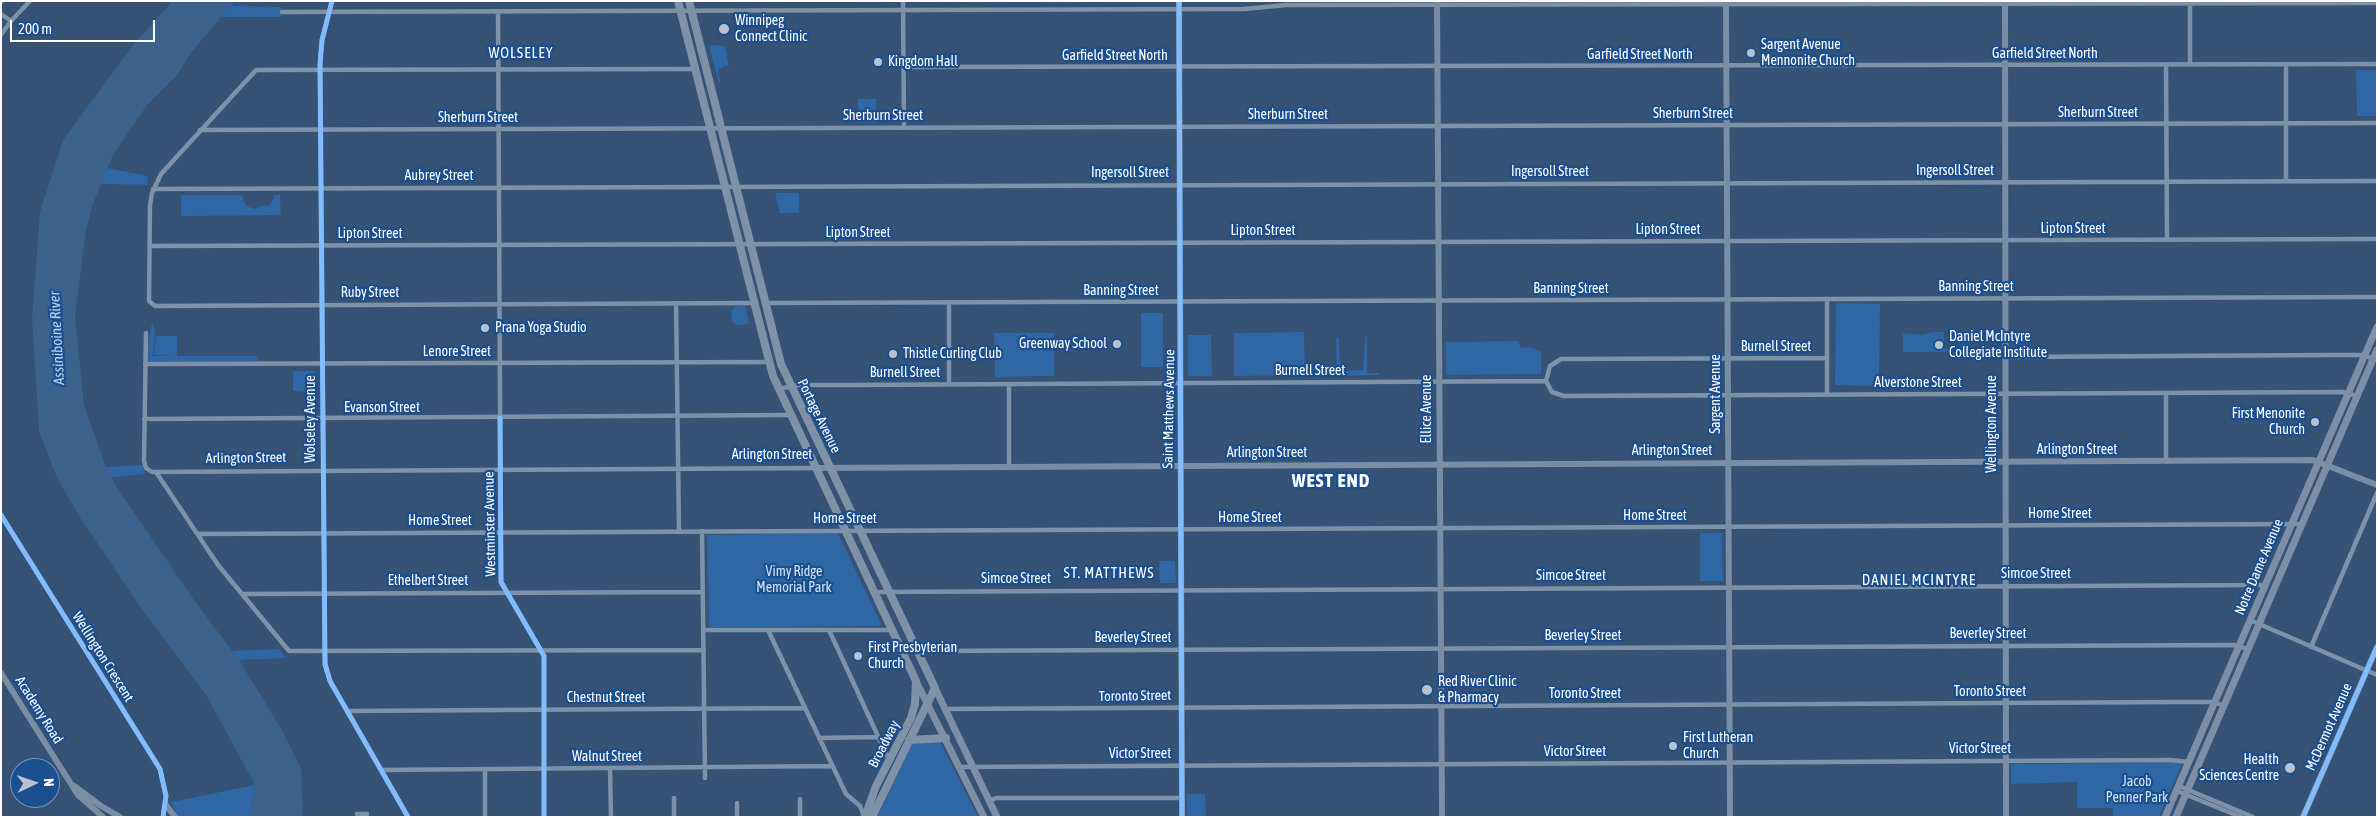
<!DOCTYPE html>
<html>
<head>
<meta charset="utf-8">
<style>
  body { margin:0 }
  #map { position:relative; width:2378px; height:818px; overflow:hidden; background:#365274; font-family:"Asap Condensed",sans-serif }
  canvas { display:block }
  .frame { position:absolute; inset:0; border:2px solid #fff; pointer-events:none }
  .north { position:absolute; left:10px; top:758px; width:50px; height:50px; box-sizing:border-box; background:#1b4f8f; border:1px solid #7695bc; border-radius:50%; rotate:87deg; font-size:14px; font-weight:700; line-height:20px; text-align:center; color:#fff }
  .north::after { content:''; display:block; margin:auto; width:18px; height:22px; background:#b9c2ce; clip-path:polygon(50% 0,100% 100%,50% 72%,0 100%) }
  .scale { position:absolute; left:10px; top:20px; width:145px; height:22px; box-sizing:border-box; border:2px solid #fff; border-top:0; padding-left:6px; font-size:15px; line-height:18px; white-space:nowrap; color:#fff; -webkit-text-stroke:4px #1b4f8f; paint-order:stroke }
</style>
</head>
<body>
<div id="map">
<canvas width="2378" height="818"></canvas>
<div class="frame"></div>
<div class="north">N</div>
<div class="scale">200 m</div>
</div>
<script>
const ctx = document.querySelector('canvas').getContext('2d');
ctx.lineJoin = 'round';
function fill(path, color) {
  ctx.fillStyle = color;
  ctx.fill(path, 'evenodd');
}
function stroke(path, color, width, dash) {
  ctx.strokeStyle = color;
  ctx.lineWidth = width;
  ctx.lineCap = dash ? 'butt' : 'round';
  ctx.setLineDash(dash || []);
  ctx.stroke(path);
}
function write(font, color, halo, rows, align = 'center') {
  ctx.font = font + ' "Asap Condensed",sans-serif';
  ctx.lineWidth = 4.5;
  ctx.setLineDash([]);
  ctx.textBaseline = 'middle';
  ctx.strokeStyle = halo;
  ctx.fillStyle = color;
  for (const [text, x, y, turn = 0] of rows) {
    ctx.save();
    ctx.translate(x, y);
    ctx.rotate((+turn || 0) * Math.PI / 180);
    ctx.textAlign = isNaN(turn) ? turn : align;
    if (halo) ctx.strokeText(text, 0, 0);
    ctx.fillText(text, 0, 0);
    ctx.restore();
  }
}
fill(new Path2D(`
  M229,6L281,7V17H222Z
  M709,45L725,46L729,67L726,65L719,69L718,74L721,80L719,84Z
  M2356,70H2377V116H2357Z
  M858,99H876V122L858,123Z
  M107,168L148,176L147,185L100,184Z
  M775,193H799V213H780Z
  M181,195H242L246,206L255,209L264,205L267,207L272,202L274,195H280L281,215L181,216Z
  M1836,303L1880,304L1879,386L1835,385Z
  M745,305L749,324L736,325L732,321L731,311L736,306Z
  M1141,313H1163V367H1141Z
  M152,322L155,331L153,356H258V361H149L147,355Z
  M1304,332L1305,375L1234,376V333Z
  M1932,332H1944V349H1948V352H1903V333L1923,335Z
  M1054,333V376L995,377L994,333Z
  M1188,335H1211L1212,376H1188Z
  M156,336H177V356L154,355Z
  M1367,336V373H1379V375L1337,376L1336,338H1339L1340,371L1363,370L1365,337Z
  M1518,341L1521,348L1531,347L1541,352V374L1446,375V342Z
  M293,371H315V392L293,391Z
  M142,465L146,474L111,477L106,467Z
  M838,533L881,624L878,626L709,627L707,535Z
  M1700,533H1722L1723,581H1700Z
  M1159,561H1175L1176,583H1160Z
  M279,649L286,658L239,660L232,651Z
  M914,740H939L978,817H877Z
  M2180,763L2182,764L2159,817H2113V808H2077V782L2011,784V764Z
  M255,785L250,817H177L171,802Z
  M1187,794H1205L1206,817H1187Z`), '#2f66a5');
fill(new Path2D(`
  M173,1H235L190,54L178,74L147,105L113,155L93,204L86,230L75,316L84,405L106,467L116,486L194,600L239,660L282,730L301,769L303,817H250L255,785L206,695L141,608L81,519L57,478L39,431L32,318L40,212L63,140L134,44Z`), '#3b618d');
stroke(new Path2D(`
  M332,1L322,40L320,64L325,664L330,681L408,817
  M903,1L904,127
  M2190,1V64
  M1,2L2,1
  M282,12L1244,9L1286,5L2377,3
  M498,12L501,582L544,656V817
  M1,14L11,21
  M1,35L11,21L30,1
  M2166,65L2167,240
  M904,67L2377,64
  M694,69L256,70L161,174L152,193L150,205L149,301L155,306L753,303
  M200,130L2377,123
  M2286,181V64
  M153,189L2377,181
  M150,246L2377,239
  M1827,299V395
  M949,302V384
  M676,303L679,531
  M766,303L2377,297
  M146,333L144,461L146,468L152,472L816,468
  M2005,357L2331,355H2364L2373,359
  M1827,358L1561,359L1550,366L1546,381L1552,392L1564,396L2343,392L2357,396
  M145,364L769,362
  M1009,384V467
  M779,389L798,385H851L1546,381
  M2166,393V462
  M144,419L791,415
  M156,472L218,565L289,651L704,650
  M1,515L160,769L166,796L163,817
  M702,531L705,778
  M199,534L2302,524
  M876,592L2266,585
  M243,594L703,592
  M2250,620L2377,675
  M703,630H892
  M768,630L846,794L860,806L864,816
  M829,630L889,760
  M2311,647L2377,493
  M918,651L2234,645L2248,649
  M945,709L2174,702H2214L2224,706
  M347,711L805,708
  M819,738L878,737
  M960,767L2170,760L2189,762
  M610,768L611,817
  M485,769V817
  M381,770L833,766
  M2179,786L2253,817
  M2177,791L2241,817
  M674,798V817
  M800,799V817
  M989,801L996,798H1182
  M737,803V817
  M358,817L357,814H367`), '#7d92a8', 4.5);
stroke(new Path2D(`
  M1179,1C1180,273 1181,545 1182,817
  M1437,1L1442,817
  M1726,1L1730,817
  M2005,1L2006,817
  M817,468L2313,460L2377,485
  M1,673L78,795L103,817
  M74,786L101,806L120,817
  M166,805L175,817
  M2303,817L2377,647`), '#798da4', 6);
stroke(new Path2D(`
  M916,681L984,817
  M935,688L997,817
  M2165,817L2377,327
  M2176,817L2377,350`), '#7d8ea7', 7);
stroke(new Path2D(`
  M678,1L773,376L916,681L915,704L911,718L876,786L865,817
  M689,1L781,364L935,688L872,817
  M909,740L946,738`), '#7e92a7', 8);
stroke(new Path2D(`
  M332,1L322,40L320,64L325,664L330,681L408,817
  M1179,1C1180,273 1181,545 1182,817
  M500,418L501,582L544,656V817
  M1,515L160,769L166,796L163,817
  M2303,817L2377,647`), '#80bcff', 5);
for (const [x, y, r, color] of [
  [724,29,6,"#b9c2ce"],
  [1751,53,5,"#b9c2ce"],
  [878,62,5,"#b9c2ce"],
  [485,328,5,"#b9c2ce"],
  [1117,344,5,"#b9c2ce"],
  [1939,345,5,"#b9c2ce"],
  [893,354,5,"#b9c2ce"],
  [2315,422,5,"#b9c2ce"],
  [858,656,5,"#b9c2ce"],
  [1427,690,6,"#b9c2ce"],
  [1673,746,5,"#b9c2ce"],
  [2290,768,6,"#b9c2ce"]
]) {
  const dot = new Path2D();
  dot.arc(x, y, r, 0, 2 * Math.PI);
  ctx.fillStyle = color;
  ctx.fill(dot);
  stroke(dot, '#1b4f8f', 2);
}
write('14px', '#fff', '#1b4f8f', [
  ["Winnipeg",735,21],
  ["Connect Clinic",735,37],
  ["Sargent Avenue",1761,45],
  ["Mennonite Church",1761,61],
  ["Kingdom Hall",888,62],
  ["Prana Yoga Studio",495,328],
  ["Daniel McIntyre",1949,337],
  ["Collegiate Institute",1949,353],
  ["Greenway School",1107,344,"right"],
  ["Thistle Curling Club",903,354],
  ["First Menonite",2305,414,"right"],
  ["Church",2305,430,"right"],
  ["First Presbyterian",868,648],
  ["Church",868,664],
  ["Red River Clinic",1438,682],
  ["& Pharmacy",1438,698],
  ["First Lutheran",1683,738],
  ["Church",1683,754],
  ["Health",2279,760,"right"],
  ["Sciences Centre",2279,776,"right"]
], 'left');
write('14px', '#fff', '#1b4f8f', [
  ["Garfield Street North",2045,54],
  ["Garfield Street North",1640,55],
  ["Garfield Street North",1115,56],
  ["Sherburn Street",2098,113],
  ["Sherburn Street",1693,114],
  ["Sherburn Street",1288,115],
  ["Sherburn Street",883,116],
  ["Sherburn Street",478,118],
  ["Ingersoll Street",1955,171],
  ["Ingersoll Street",1550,172],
  ["Ingersoll Street",1130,173],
  ["Aubrey Street",439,176],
  ["Lipton Street",2073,229],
  ["Lipton Street",1668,230],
  ["Lipton Street",1263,231],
  ["Lipton Street",858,233],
  ["Lipton Street",370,234],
  ["Banning Street",1976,287],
  ["Banning Street",1571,289],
  ["Banning Street",1121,291],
  ["Ruby Street",370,293],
  ["Burnell Street",1776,347],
  ["Lenore Street",457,352],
  ["Burnell Street",1310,371],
  ["Burnell Street",905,373],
  ["Alverstone Street",1918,383],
  ["Sargent Avenue",1716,394,-90],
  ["Evanson Street",382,408],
  ["Saint Matthews Avenue",1169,409,-89],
  ["Ellice Avenue",1427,409,-90],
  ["Portage Avenue",819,416,64],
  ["Wolseley Avenue",311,419,-90],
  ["Wellington Avenue",1992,424,-90],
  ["Arlington Street",2077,450],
  ["Arlington Street",1672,451],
  ["Arlington Street",1267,453],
  ["Arlington Street",772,455],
  ["Arlington Street",246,458,-1],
  ["Home Street",2060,514],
  ["Home Street",1655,516],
  ["Home Street",1250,518],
  ["Home Street",845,519],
  ["Home Street",440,521],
  ["Westminster Avenue",490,524,-91],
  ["Notre Dame Avenue",2259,567,-67],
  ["Simcoe Street",2036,574],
  ["Simcoe Street",1571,576],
  ["Simcoe Street",1016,579],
  ["Ethelbert Street",428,581],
  ["Beverley Street",1988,634],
  ["Beverley Street",1583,636],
  ["Beverley Street",1133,638],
  ["Wellington Crescent",103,657,58],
  ["Toronto Street",1990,692],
  ["Toronto Street",1585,694],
  ["Toronto Street",1135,696,-1],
  ["Chestnut Street",606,698],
  ["Academy Road",39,710,58],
  ["McDermot Avenue",2329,727,-66],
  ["Broadway",884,744,-63],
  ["Victor Street",1980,749],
  ["Victor Street",1575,752],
  ["Victor Street",1140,754],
  ["Walnut Street",607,757]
]);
write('14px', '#cfe3fa', '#1b4f8f', [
  ["Vimy Ridge",794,572],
  ["Memorial Park",794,588],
  ["Jacob",2137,782],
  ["Penner Park",2137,798]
]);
ctx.letterSpacing = '1px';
write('15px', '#fff', '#1b4f8f', [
  ["WOLSELEY",521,53],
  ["ST. MATTHEWS",1109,573],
  ["DANIEL MCINTYRE",1919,580]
]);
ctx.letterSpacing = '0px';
write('italic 15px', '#b5d3f5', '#1b4f8f', [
  ["Assiniboine River",57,338,-93]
]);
ctx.letterSpacing = '1px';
write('bold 19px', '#fff', '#1b4f8f', [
  ["WEST END",1331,481]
]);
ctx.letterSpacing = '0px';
</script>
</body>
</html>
